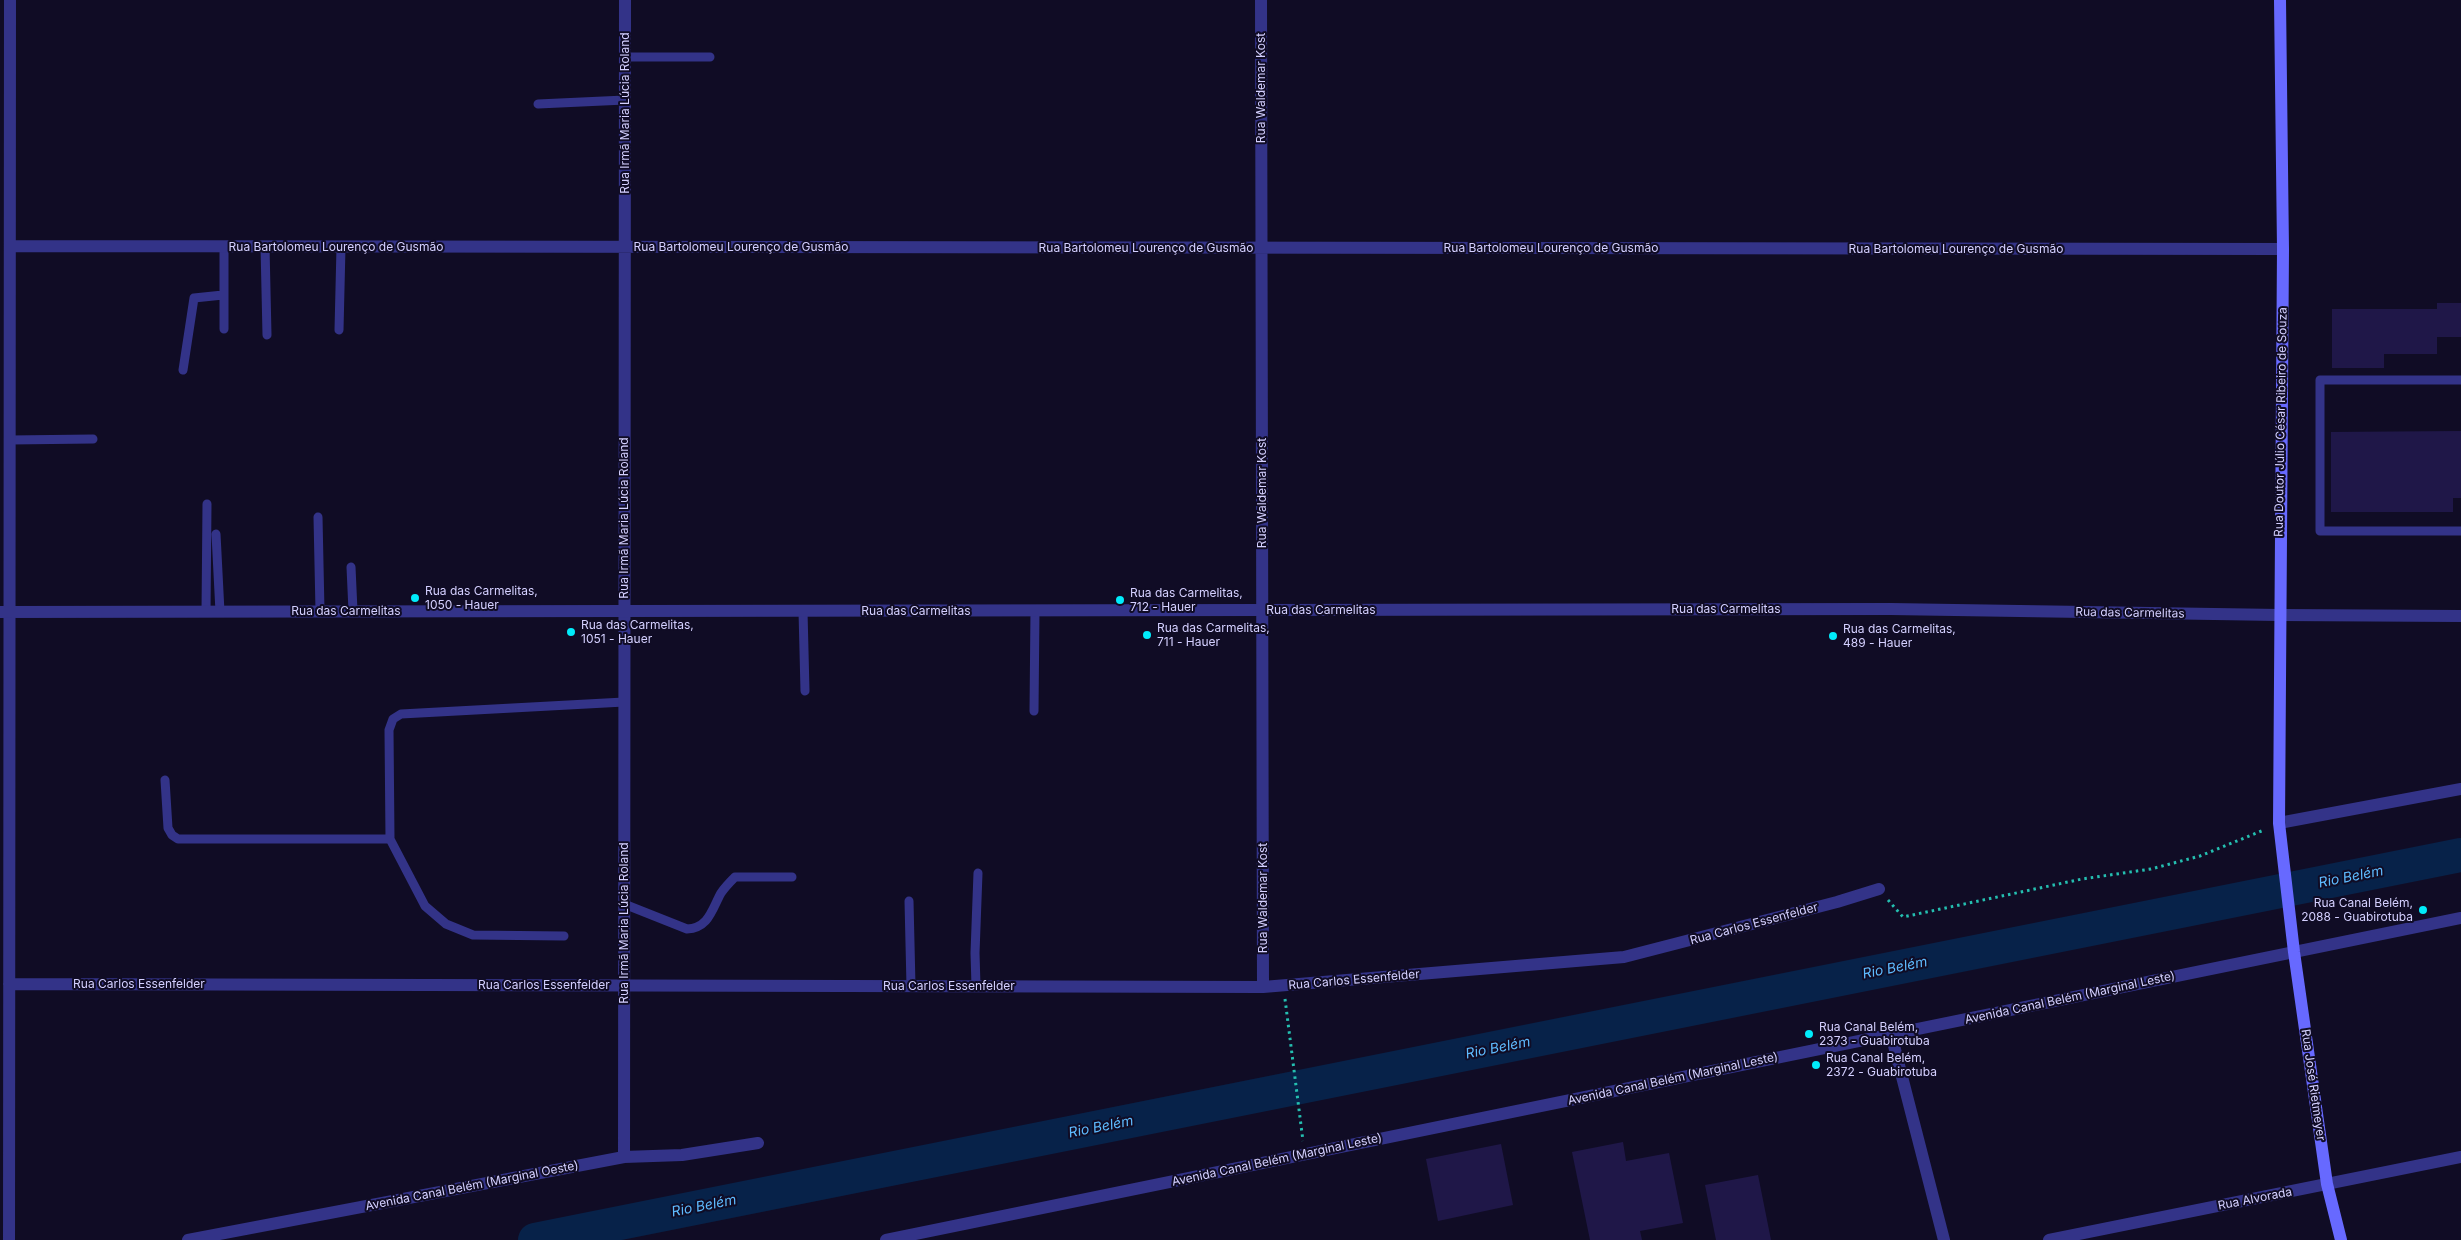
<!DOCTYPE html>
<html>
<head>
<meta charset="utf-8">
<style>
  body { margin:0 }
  canvas { display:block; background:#100c25 }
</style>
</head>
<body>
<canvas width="2461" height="1240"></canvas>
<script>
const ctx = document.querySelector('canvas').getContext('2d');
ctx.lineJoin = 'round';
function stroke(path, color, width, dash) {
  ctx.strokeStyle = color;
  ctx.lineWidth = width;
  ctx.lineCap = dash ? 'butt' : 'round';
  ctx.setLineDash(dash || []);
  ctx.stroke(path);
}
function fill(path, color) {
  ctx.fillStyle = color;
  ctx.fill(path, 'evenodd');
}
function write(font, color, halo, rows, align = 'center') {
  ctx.font = font + ' Inter,sans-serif';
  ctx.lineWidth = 4;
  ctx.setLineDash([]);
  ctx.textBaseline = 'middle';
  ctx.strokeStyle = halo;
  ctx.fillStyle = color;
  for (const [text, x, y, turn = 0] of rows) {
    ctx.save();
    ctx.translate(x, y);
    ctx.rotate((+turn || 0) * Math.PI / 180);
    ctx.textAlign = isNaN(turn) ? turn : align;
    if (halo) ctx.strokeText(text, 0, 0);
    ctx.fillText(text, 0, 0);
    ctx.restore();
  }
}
stroke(new Path2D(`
  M535,1240L2461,855`), '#072249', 34);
fill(new Path2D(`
  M2437,303H2461V337H2437V354H2384V368H2332V309H2437Z
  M2461,431V498H2453V512H2331V432Z
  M1623,1142L1626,1161L1669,1153L1683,1223L1640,1231L1642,1240H1590L1572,1152Z
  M1501,1144L1513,1205L1438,1221L1426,1159Z
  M1758,1175L1771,1240H1716L1705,1185Z`), '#1f1748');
stroke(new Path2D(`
  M1888,900L1903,917L2082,879L2151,869L2200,856L2264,830
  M1285,999L1303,1141`), '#24bfb0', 3, [2.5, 4]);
stroke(new Path2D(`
  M625,57H710
  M538,104L625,100
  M265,246L267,335
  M224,329V246
  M339,330L341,247
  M183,370L194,298L223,295
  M2461,380H2320V531H2461
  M10,440L93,439
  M318,517L320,611
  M216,534L220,612
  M351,567L353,611
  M803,611L805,691
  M206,612L207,504
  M1034,711L1035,610
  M165,780L168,828L172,835L178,839H390L389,730L393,719L401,714L624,702
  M390,839L425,906L446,924L473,935L564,936
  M909,901L911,986
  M624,904L687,929C709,928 712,909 721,893C725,887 730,882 735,877H792
  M976,986L975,953L978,873`), '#338', 9);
stroke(new Path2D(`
  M1261,0L1263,987
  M10,246L2283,249
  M2279,615L2461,616
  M2279,823L2461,789
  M9,984L1263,987L1624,957L1837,902L1879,889
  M1891,1034L1944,1240
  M624,1157L625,0
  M9,1240L10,0
  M188,1240L624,1157L682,1155L758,1143
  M2049,1240L2461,1157`), '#338', 12);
stroke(new Path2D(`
  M0,612L1890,609L2279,615
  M886,1240L2461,918`), '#338', 12);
stroke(new Path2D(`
  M2280,0L2283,249L2279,823L2294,952L2327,1184L2341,1240`), '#6769ff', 12);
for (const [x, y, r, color] of [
  [415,598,5,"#00ecfb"],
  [1120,600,5,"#00ecfb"],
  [571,632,5,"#00ecfb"],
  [1147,635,5,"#00ecfb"],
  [1833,636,5,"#00ecfb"],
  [2423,910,5,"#00ecfb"],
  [1809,1034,5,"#00ecfb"],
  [1816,1065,5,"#00ecfb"]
]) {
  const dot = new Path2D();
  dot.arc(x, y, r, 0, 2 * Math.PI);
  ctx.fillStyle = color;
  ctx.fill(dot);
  stroke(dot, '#100c25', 2);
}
write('12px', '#d4d0ff', '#100c25', [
  ["Rua Waldemar Kost",1261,88,-90],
  ["Rua Irmã Maria Lúcia Roland",625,113,-90],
  ["Rua Bartolomeu Lourenço de Gusmão",336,247],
  ["Rua Bartolomeu Lourenço de Gusmão",741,247],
  ["Rua Bartolomeu Lourenço de Gusmão",1146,248],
  ["Rua Bartolomeu Lourenço de Gusmão",1551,248],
  ["Rua Bartolomeu Lourenço de Gusmão",1956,249],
  ["Rua Doutor Júlio César Ribeiro de Souza",2281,422,-89],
  ["Rua Waldemar Kost",1262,493,-90],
  ["Rua Irmã Maria Lúcia Roland",624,518,-90],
  ["Rua das Carmelitas",1726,609],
  ["Rua das Carmelitas",1321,610],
  ["Rua das Carmelitas",346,611],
  ["Rua das Carmelitas",916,611],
  ["Rua das Carmelitas",2130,613,1],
  ["Rua Waldemar Kost",1263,898,-90],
  ["Rua Irmã Maria Lúcia Roland",624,923,-90],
  ["Rua Carlos Essenfelder",1754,924,-15],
  ["Rua Carlos Essenfelder",1354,980,-5],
  ["Rua Carlos Essenfelder",139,984],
  ["Rua Carlos Essenfelder",544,985],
  ["Rua Carlos Essenfelder",949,986],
  ["Avenida Canal Belém (Marginal Leste)",2070,998,-12],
  ["Avenida Canal Belém (Marginal Leste)",1673,1079,-12],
  ["Rua José Rietmeyer",2313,1085,82],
  ["Avenida Canal Belém (Marginal Leste)",1277,1160,-12],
  ["Avenida Canal Belém (Marginal Oeste)",472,1186,-11],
  ["Rua Alvorada",2255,1199,-11]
]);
write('12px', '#d4d0ff', '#100c25', [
  ["Rua das Carmelitas,",425,591],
  ["1050 - Hauer",425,605],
  ["Rua das Carmelitas,",1130,593],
  ["712 - Hauer",1130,607],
  ["Rua das Carmelitas,",581,625],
  ["1051 - Hauer",581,639],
  ["Rua das Carmelitas,",1157,628],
  ["711 - Hauer",1157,642],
  ["Rua das Carmelitas,",1843,629],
  ["489 - Hauer",1843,643],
  ["Rua Canal Belém,",2413,903,"right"],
  ["2088 - Guabirotuba",2413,917,"right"],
  ["Rua Canal Belém,",1819,1027],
  ["2373 - Guabirotuba",1819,1041],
  ["Rua Canal Belém,",1826,1058],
  ["2372 - Guabirotuba",1826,1072]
], 'left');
write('italic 14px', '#5ebbff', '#100c25', [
  ["Rio Belém",2351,877,-11],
  ["Rio Belém",1895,968,-11],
  ["Rio Belém",1498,1048,-11],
  ["Rio Belém",1101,1127,-11],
  ["Rio Belém",704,1206,-11]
]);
</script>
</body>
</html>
